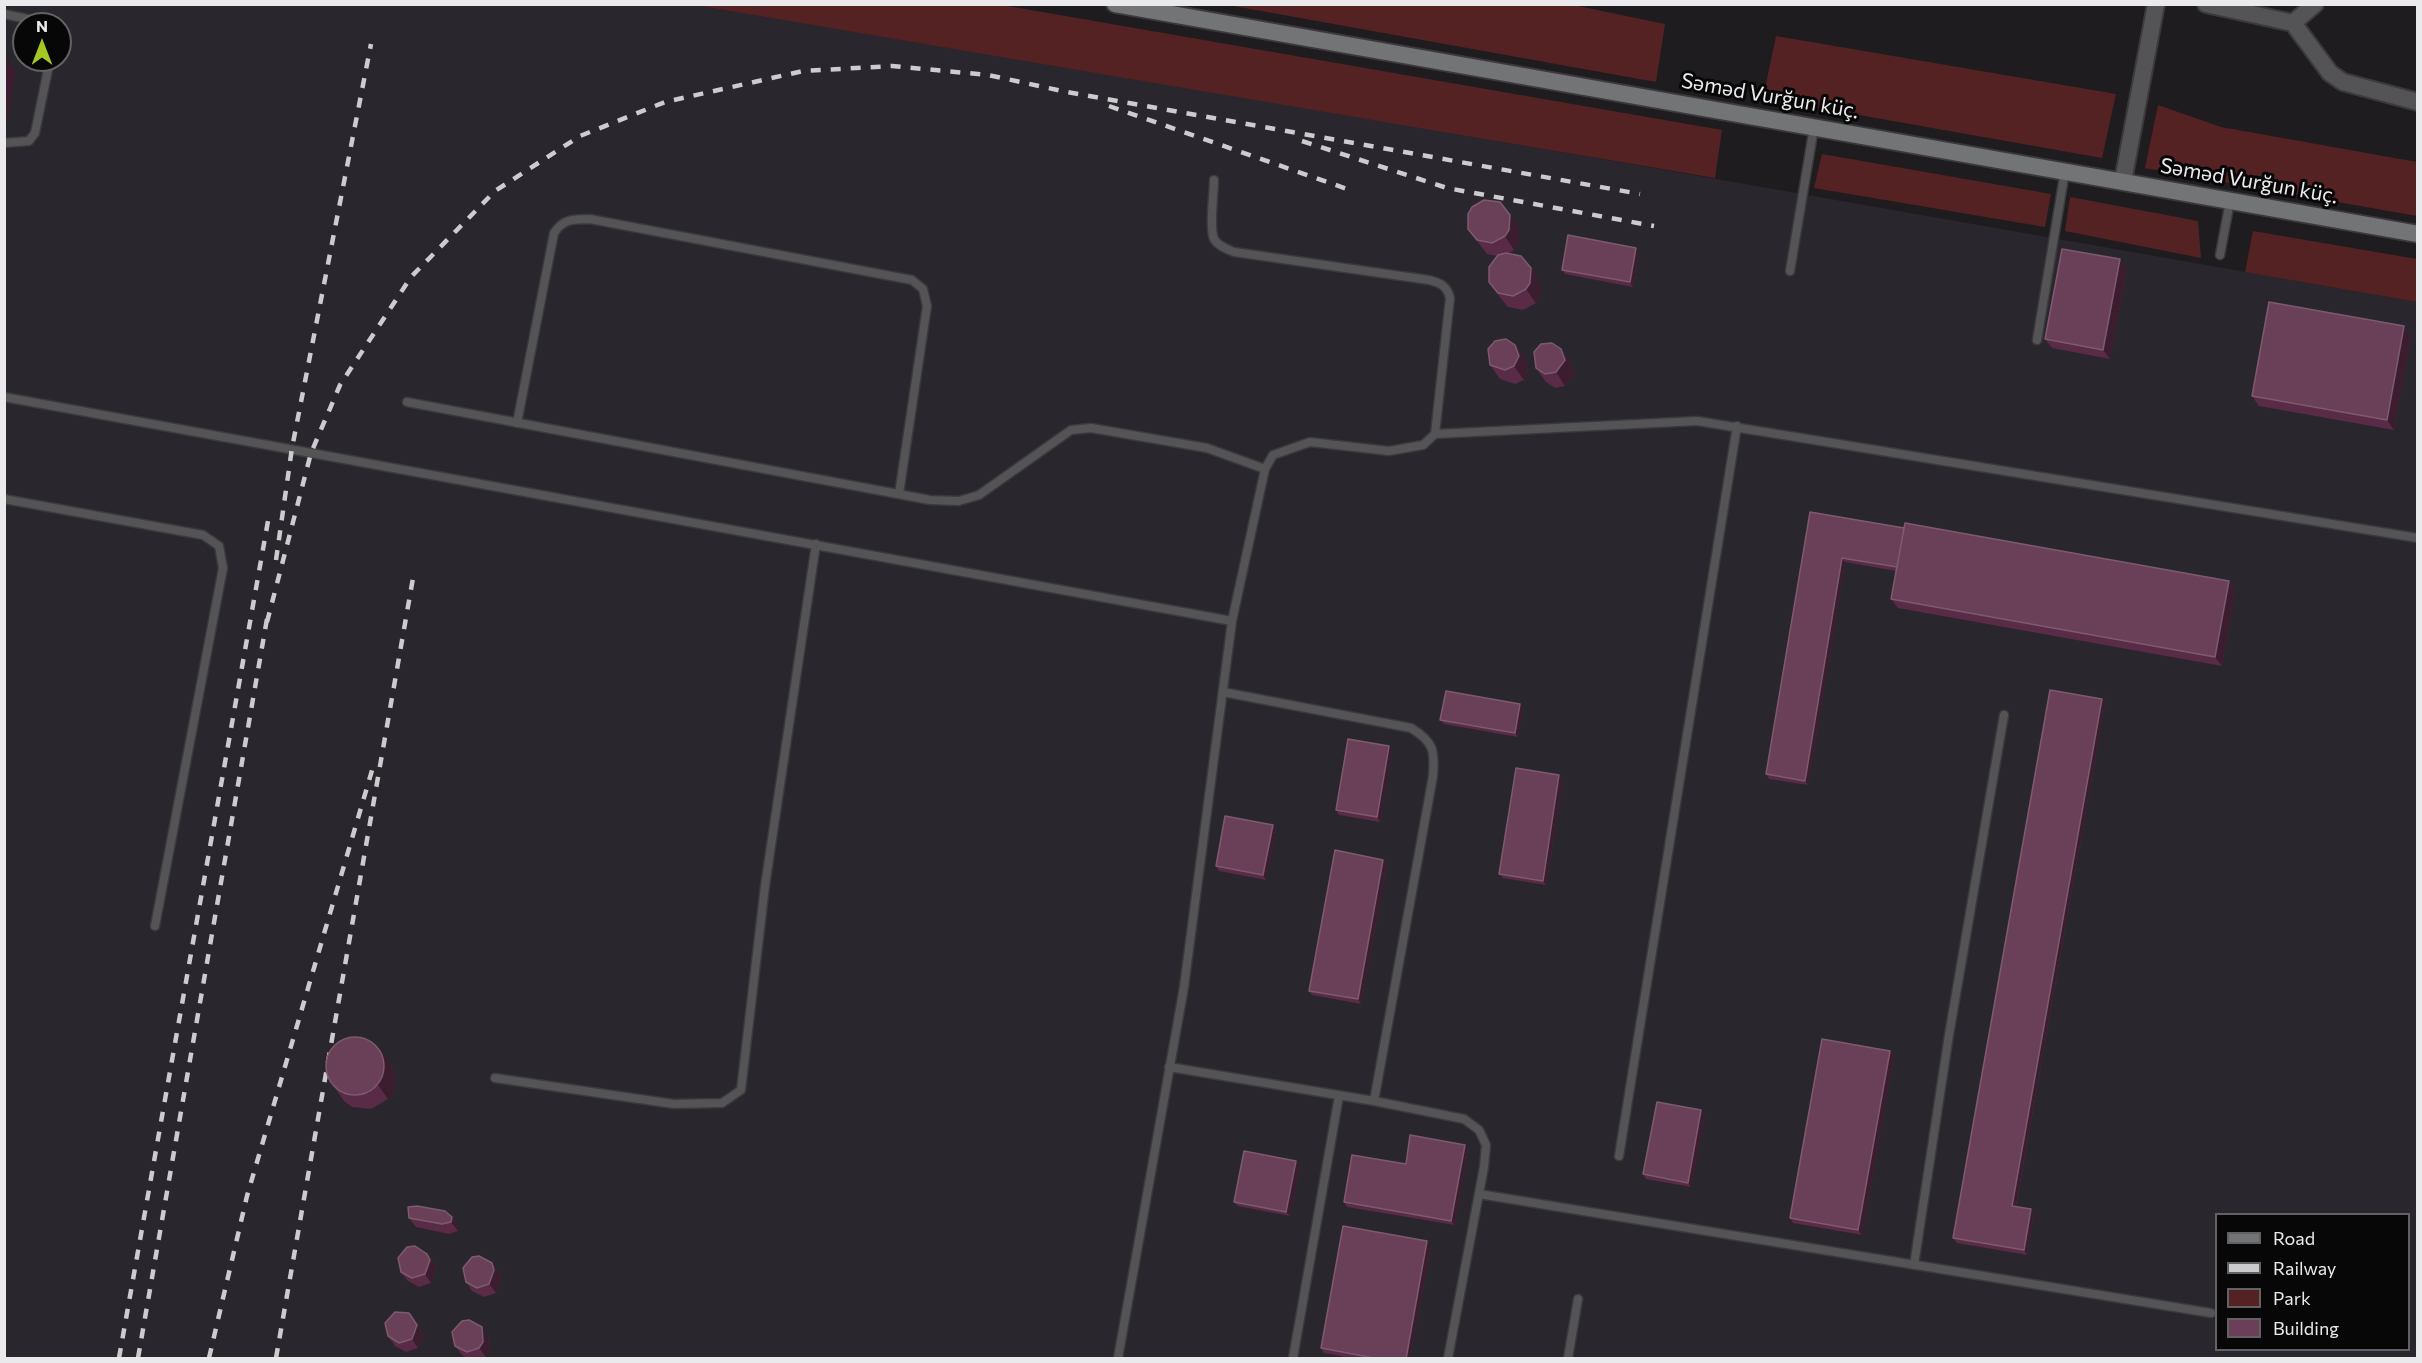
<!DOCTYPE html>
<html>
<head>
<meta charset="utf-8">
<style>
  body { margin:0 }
  #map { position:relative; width:2422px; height:1363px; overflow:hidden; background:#1e1c1f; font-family:Commissioner,sans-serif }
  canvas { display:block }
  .frame { position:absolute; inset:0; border:6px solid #eae9eb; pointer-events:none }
  .legend { position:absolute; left:2215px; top:1213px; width:195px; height:138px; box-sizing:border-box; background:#080708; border:2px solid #626163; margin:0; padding:8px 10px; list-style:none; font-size:18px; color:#eae9eb }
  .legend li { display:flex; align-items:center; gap:12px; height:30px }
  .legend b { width:30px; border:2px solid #626163 }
  .north { position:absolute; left:12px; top:12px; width:60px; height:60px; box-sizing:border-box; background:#080708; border:2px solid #626163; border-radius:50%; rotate:0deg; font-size:16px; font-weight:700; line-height:24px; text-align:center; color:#eae9eb }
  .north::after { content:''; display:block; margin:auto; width:21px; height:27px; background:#a5c823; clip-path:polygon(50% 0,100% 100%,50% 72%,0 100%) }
</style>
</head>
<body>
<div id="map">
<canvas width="2422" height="1363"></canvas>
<div class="frame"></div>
<ul class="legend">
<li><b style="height:8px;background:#737476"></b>Road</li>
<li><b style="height:8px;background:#cccbcd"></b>Railway</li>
<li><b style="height:16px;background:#552224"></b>Park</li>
<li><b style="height:16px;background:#694058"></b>Building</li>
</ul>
<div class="north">N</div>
</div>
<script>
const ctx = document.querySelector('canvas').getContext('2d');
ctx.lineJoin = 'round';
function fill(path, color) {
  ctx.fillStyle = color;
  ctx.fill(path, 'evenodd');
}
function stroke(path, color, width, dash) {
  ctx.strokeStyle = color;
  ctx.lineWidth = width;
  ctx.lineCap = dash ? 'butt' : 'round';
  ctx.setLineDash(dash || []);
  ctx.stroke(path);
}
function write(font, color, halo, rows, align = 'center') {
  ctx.font = font + ' Commissioner,sans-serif';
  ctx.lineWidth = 6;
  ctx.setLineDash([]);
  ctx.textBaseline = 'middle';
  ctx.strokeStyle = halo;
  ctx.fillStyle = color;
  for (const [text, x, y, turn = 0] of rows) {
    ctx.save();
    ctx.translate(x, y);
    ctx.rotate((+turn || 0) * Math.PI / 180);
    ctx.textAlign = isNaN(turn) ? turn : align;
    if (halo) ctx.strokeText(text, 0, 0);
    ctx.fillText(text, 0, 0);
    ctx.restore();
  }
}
fill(new Path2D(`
  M5,5H695L1312,108L2417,302V1358H5ZM24,24H60V60H24ZM2216,1214H2408V1350H2216Z`), '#2a262d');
fill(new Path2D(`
  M1568,4L1665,24L1656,82L1228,5Z
  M695,5H1002L1722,130L1715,178Z
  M1776,36L2116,94L2102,158L1763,98Z
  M2158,105L2221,127L2417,162V216L2145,168Z
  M1822,154L2051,194L2045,227L1814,188Z
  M2070,197L2198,221L2201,258L2065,231Z
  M2253,231L2417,259V302L2245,272Z`), '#552224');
const service = new Path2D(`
  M4,14L51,24
  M4,143L29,141L35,133L50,60
  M2220,255L2230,201
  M1790,271L1814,127
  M2037,340L2065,171
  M4,397L1232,621L1265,469L1273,455L1310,442L1389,451L1423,445L1435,434L1450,298C1447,286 1441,283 1429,280L1234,252C1227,249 1218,246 1214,239C1209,227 1214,194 1214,180
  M407,402L930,500L959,501L979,495L1071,430L1091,428L1207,448L1265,469
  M517,423L554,233C563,219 573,219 590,219L912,280L923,289L927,306L899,494
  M1435,434L1697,421L2418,538
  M4,499L203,535L219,546L223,568L155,926
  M1223,692L1411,728C1434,742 1435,751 1433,776L1374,1101
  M1169,1067L1374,1101L1464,1119L1479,1130L1486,1145L1484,1167L1448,1358
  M495,1078L674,1104L722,1103L741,1090L765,886L816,544
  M1619,1156L1737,426
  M1479,1194L2211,1313
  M1914,1265L1949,1035L2004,715
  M1118,1358L1184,987L1232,621
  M1293,1358L1339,1096
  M1568,1358L1578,1299`);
const minor = new Path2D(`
  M2206,4L2293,23L2315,4
  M2293,23L2330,73L2343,82L2418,102
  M2123,181L2156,4`);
const secondary = new Path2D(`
  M1115,4L2418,234`);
stroke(service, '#3b393c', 11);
stroke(minor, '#3b393c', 20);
stroke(secondary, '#3b393c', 20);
stroke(service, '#545456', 8);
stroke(minor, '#545456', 16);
stroke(secondary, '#737476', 16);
stroke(new Path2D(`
  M1109,106L1350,190
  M1302,141L1447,188L1654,226
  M276,560L292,448L371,44
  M267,622L311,453L340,385L411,277L495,191L580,136L665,102L803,71L892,66L988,75L1067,92L1640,194
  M119,1358L268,521
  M138,1358L268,613
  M209,1358L247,1196L373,767
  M276,1358L413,578`), '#cccbcd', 4.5, [10, 10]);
fill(new Path2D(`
  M1468,229H1519V244L1514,250L1509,253L1540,282V297L1536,303L1523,310L1508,307L1499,296L1489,282L1498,256L1487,254Z
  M1639,253L1633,287L1565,274L1562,270Z
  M2127,269L2110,359L2052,348L2045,339Z
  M2404,326L2411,336L2394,430L2259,406L2252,396Z
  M1561,349L1571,363L1574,374L1565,386L1555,388L1546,382L1536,368Z
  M1525,359L1528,370L1524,380L1515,384L1500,379L1490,365Z
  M1810,512L2229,581L2235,590L2222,666L1898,608L1891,599L1896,571L1845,562L1808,785L1769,779L1766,774Z
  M2102,699L2105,703L2016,1207L2031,1209L2034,1214L2027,1255L1957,1243L1953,1238Z
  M1520,704L1523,708L1518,737L1444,724L1440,720Z
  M1392,750L1380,822L1339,815L1336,810Z
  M1563,780L1546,885L1503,878L1499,874Z
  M1273,825L1276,830L1266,880L1219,871L1216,866Z
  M1383,860L1387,864L1361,1004L1312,995L1309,991Z
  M1890,1051L1894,1055L1862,1235L1793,1223L1790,1218Z
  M389,1061L395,1076L393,1093L388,1099L371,1109L352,1107L344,1101L334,1087Z
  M1701,1110L1705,1115L1691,1187L1646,1179L1643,1174Z
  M1468,1149L1455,1225L1347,1207L1344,1202L1406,1164Z
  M1300,1166L1290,1216L1238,1206L1234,1202Z
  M452,1217L458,1226V1231L449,1234L416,1227L409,1218Z
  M1431,1246L1410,1359H1356L1324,1353L1321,1348Z
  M427,1254L434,1263L436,1270L431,1283L419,1287L408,1281L401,1272Z
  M492,1263L499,1273L501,1280L496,1293L484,1297L472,1291L466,1282Z
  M409,1313L424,1335L418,1348L406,1352L395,1346L388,1336Z
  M488,1337L490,1351L486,1357L482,1359H468L462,1355L455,1346Z`), '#592b46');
fill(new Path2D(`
  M6,58L16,72L5,129L4,67Z
  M1510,215L1519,229V244L1514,250L1505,236Z
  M1636,248L1639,253L1633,287L1630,282Z
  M2120,259L2127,269L2110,359L2103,350Z
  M1531,268L1540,282V297L1536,303L1526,289Z
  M2404,326L2411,336L2394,430L2387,420Z
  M1515,345L1525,359L1528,370L1524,380L1514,366Z
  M1561,349L1571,363L1574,374L1565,386L1556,372Z
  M1842,558L1845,562L1808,785L1805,781Z
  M2229,581L2235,590L2222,666L2215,657Z
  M2102,699L2105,703L2015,1211L2012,1206Z
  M1520,704L1523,708L1518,737L1515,733Z
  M1389,746L1392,750L1380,822L1377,817Z
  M1559,775L1563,780L1546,885L1543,881Z
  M1273,825L1276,830L1266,880L1263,875Z
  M1383,860L1387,864L1361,1004L1358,999Z
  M379,1047L389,1061L395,1076L393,1093L388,1099L378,1085Z
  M1890,1051L1894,1055L1862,1235L1858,1230Z
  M1701,1110L1705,1115L1691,1187L1688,1183Z
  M1465,1145L1468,1149L1455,1225L1451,1221Z
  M1296,1161L1300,1166L1290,1216L1286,1212Z
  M2031,1209L2034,1214L2027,1255L2024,1250Z
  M452,1217L458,1226V1231L451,1222Z
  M1427,1241L1431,1246L1410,1359H1406Z
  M427,1254L434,1263L436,1270L431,1283L425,1274Z
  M492,1263L499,1273L501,1280L496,1293L489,1284Z
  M409,1313L424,1335L418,1348L412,1339Z
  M482,1327L488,1337L490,1351L486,1357L479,1348Z`), '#3b1d2f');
const building = new Path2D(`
  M1484,200L1500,202L1510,215L1509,230L1505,236L1492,243L1477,240L1468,229V214L1472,207Z
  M1568,235L1636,248L1630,282L1562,270Z
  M2062,249L2120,259L2103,350L2045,339Z
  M1506,253L1521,256L1531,268L1530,283L1526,289L1513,296L1498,293L1489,282V267L1498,255Z
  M2269,302L2404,326L2387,420L2252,396Z
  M1506,339L1515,345L1519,356L1514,366L1505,370L1490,365L1488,349L1495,341Z
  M1552,343L1561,349L1565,360L1556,372L1545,374L1536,368L1534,352L1541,344Z
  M1810,512L1904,528L1897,567L1842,558L1805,781L1766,774Z
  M1905,523L2229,581L2215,657L1891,599Z
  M2050,690L2102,699L2012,1206L2031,1209L2024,1250L1953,1238Z
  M1446,691L1520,704L1515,733L1440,720Z
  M1348,739L1389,746L1377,817L1336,810Z
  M1516,768L1559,775L1543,881L1499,874Z
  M1225,816L1273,825L1263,875L1216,866Z
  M1335,850L1383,860L1358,999L1309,991Z
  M326 1066a29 29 0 1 1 58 0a29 29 0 1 1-58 0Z
  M1822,1039L1890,1051L1858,1230L1790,1218Z
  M1657,1102L1701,1110L1688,1183L1643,1174Z
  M1410,1135L1465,1145L1451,1221L1344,1202L1352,1155L1406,1164Z
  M1244,1151L1296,1161L1286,1212L1234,1202Z
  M417,1206L445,1211L452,1217L451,1222L442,1224L409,1218L408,1207Z
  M1343,1226L1427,1241L1406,1359H1379L1321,1348Z
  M415,1246L427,1254L430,1260L425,1274L412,1278L401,1272L398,1258L407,1247Z
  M479,1256L492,1263L494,1270L489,1284L477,1288L466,1282L463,1268L472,1257Z
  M395,1312L409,1313L417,1325L412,1339L399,1343L388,1336L385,1323Z
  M469,1320L482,1327L483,1342L479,1348L467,1352L455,1346L452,1332L462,1321Z`);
fill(building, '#694058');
stroke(building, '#7d5a6f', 1.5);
write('21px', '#eae9eb', '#080708', [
  ["Səməd Vurğun küç.",1770,96,10],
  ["Səməd Vurğun küç.",2249,181,10]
]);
</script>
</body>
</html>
